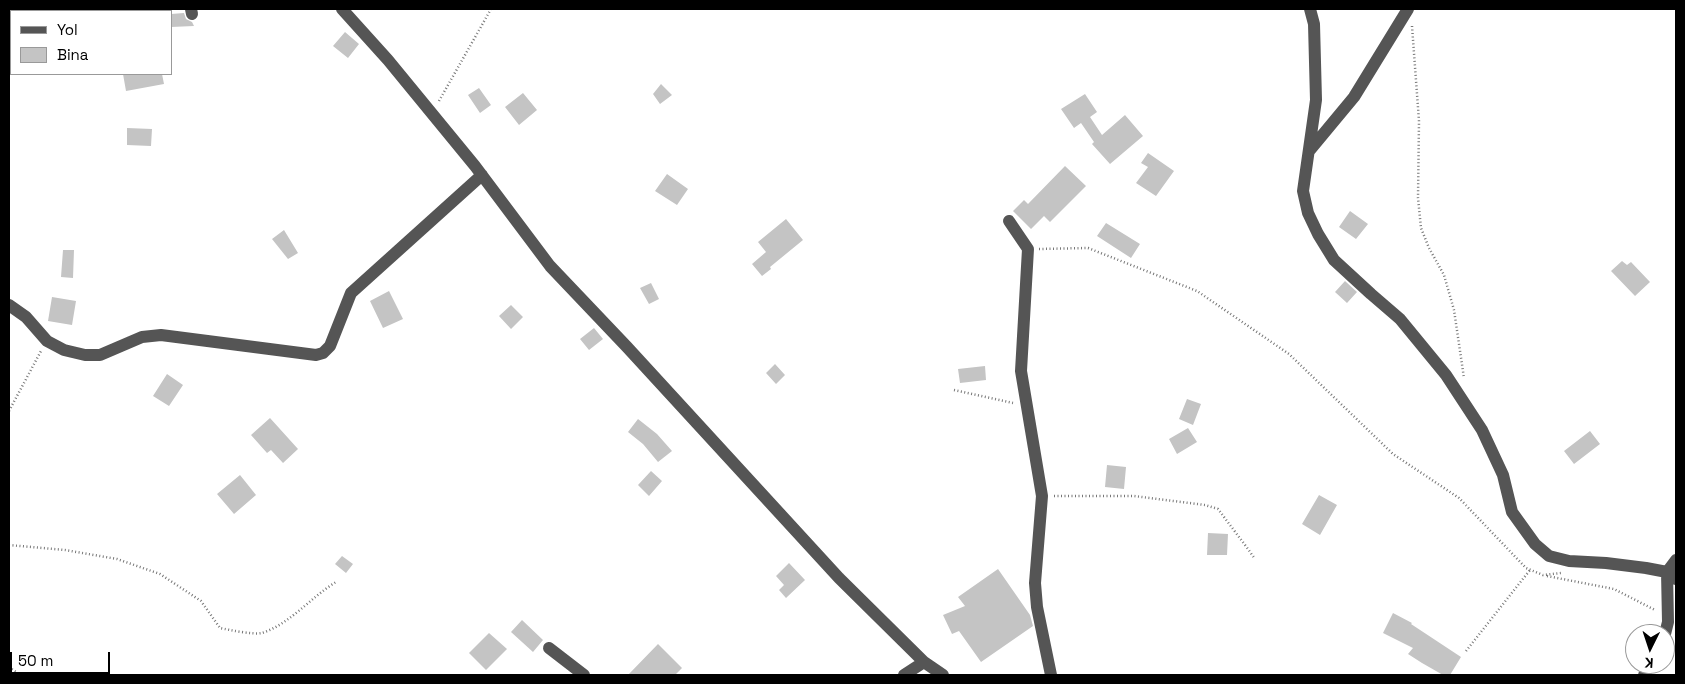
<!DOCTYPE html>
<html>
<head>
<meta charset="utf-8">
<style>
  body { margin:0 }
  #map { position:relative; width:1685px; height:684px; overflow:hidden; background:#fff; font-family:"Space Grotesk",sans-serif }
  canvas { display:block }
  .frame { position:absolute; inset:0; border:10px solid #000; pointer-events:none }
  .legend { position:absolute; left:10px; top:10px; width:162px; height:65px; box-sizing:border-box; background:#fff; border:1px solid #999; margin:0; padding:6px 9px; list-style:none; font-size:15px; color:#000 }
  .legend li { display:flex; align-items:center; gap:10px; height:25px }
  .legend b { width:25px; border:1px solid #999 }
  .north { position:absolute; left:1625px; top:624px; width:50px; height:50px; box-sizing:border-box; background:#fff; border:1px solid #999; border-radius:50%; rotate:184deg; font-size:14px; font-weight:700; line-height:20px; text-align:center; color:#000 }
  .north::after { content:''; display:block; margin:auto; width:18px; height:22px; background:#000; clip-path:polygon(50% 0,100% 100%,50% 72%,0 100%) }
  .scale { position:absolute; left:10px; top:652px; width:100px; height:22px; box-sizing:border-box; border:2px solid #000; border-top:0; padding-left:6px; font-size:15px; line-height:18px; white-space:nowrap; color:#000; -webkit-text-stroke:4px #fff; paint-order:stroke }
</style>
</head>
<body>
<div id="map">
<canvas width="1685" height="684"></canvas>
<div class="frame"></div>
<ul class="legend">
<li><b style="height:6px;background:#555"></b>Yol</li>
<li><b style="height:14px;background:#c4c4c4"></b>Bina</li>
</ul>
<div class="north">K</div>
<div class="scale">50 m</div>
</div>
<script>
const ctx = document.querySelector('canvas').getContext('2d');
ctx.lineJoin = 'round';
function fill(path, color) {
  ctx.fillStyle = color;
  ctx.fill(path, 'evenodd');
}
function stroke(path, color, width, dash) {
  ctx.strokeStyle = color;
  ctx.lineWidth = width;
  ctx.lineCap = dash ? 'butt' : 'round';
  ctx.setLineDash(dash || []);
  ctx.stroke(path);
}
fill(new Path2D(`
  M184,13L186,19L192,22L194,26L171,27V14Z
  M345,32L359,44L348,58L333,46Z
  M123,74H162L164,84L126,91Z
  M661,84L672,95L660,104L653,94Z
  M479,88L491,105L480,113L468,95Z
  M523,93L537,110L519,125L505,107Z
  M1085,94L1097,112L1090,117L1102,135L1125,115L1143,136L1110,164L1092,144L1094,142L1081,123L1074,128L1061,109Z
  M127,128L152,129L151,146L127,145Z
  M1148,153L1174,171L1156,196L1136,183L1148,167L1141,163Z
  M1065,166L1086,186L1050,222L1044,216L1031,229L1013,211L1024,200L1028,204Z
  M667,174L688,189L677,205L655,191Z
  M1350,211L1368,224L1356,239L1339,227Z
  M786,219L803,240L770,267L771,269L762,276L752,264L766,252L758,242Z
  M1106,223L1140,244L1131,258L1097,236Z
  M284,230L298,253L288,259L272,239Z
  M63,250H74L73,278L61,277Z
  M1622,261L1627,265L1631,262L1650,282L1635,296L1611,271Z
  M1345,281L1357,292L1347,303L1335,292Z
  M651,283L659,299L649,304L640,288Z
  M389,291L403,319L383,328L370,301Z
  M52,297L76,301L72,325L48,321Z
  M511,305L523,317L511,329L499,316Z
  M594,328L603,339L589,350L580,339Z
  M775,364L785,375L776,384L766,373Z
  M985,366L986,380L960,383L958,369Z
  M167,374L183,385L169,406L153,396Z
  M1187,399L1201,404L1193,425L1179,419Z
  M270,418L298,449L283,463L271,450L267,453L251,435Z
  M638,419L657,434L672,451L658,462L643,444L628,432Z
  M1188,428L1197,442L1177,454L1169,439Z
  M1590,431L1600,444L1574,464L1564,451Z
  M1107,465L1126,467L1124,489L1105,487Z
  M651,471L662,481L649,496L638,485Z
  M240,475L256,495L234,514L217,494Z
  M1319,495L1337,505L1320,535L1302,524Z
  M1208,533L1228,534L1227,555H1207Z
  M342,556L353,564L346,573L335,564Z
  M789,563L805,580L786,598L779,590L784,585L776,576Z
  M998,569L1030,615L1033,626L981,662L959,631L952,634L943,615L965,606L958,597Z
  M1393,613L1412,623L1411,624L1461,657L1450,675H1443L1422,663L1408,654L1413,648L1383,633Z
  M522,620L543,640L533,652L511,632Z
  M489,633L507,649L486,670L469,653Z
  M658,644L682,668L675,675H628Z`), '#c4c4c4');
stroke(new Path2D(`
  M1412,26L1419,121L1418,198L1421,228L1429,248L1444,275L1454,310L1464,378
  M439,101L491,9
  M1039,249L1088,248L1197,291L1289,354L1393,454L1459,498L1526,568L1543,575L1561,573
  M954,390L1013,403
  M9,411L41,351
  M1054,496H1134L1205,505L1218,509L1248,549L1255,559
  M9,545L65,550L117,559L160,574L201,601L220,628C230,630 253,635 262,633C290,624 311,597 336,582
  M1547,576L1614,589L1655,610
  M1466,651L1530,570
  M9,667L20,675`), '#777', 2.5, [1, 2.5]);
stroke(new Path2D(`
  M191,9L192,14
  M342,9L388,60L475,166L550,266L627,347L839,578L924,662L943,675
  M1310,9L1314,24L1316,100L1303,191L1308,213L1318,234L1334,260L1371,294L1400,319L1446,375L1482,430L1503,475L1512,512L1535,544L1549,556L1569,561L1606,563L1646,568L1667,572L1676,579
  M1310,150L1354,97L1408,9
  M1009,221L1028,249L1021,371L1042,496L1035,583L1037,607L1051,675
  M9,305L26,317L47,341L64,350L85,355H100L142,337L161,335L316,355L323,353L330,346L351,293L482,175
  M1665,634L1668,622L1667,572L1676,560
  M549,648L584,675
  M904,675L924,662
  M1644,675L1650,664`), '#555', 12);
</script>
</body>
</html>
